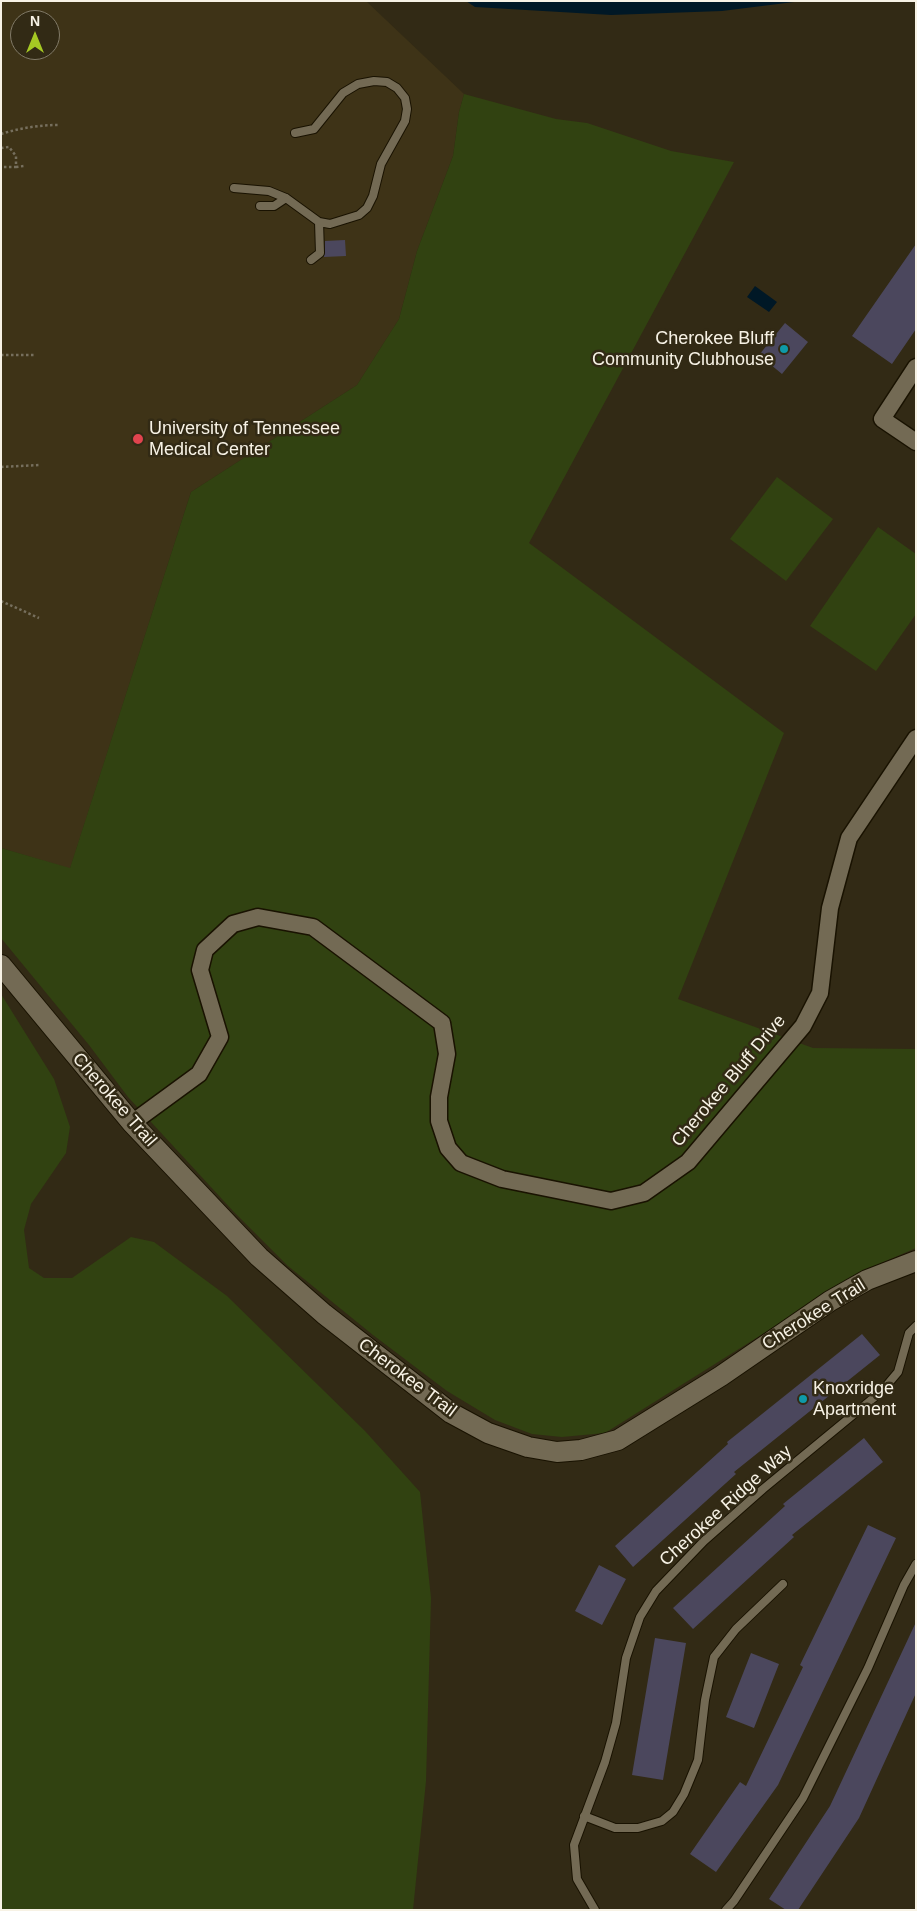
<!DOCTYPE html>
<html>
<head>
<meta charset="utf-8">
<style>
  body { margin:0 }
  #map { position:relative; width:917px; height:1911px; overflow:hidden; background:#322a15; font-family:Helvetica,sans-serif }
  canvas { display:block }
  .frame { position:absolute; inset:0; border:2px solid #f7f2e5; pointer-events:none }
  .north { position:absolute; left:10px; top:10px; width:50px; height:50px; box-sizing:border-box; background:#322a15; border:1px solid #817a68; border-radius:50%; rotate:0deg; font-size:14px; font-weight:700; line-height:20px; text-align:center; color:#f7f2e5 }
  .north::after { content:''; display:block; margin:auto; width:18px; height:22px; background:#a5c823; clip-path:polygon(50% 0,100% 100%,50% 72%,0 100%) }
</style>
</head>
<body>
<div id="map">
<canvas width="917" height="1911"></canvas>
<div class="frame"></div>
<div class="north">N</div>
</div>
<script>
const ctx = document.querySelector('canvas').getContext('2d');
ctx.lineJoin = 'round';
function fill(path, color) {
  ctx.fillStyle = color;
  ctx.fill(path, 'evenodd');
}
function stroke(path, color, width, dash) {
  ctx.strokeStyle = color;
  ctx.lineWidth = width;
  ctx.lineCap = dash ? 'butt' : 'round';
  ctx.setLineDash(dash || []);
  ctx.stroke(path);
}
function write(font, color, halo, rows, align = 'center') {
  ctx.font = font + ' Helvetica,sans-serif';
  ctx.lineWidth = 5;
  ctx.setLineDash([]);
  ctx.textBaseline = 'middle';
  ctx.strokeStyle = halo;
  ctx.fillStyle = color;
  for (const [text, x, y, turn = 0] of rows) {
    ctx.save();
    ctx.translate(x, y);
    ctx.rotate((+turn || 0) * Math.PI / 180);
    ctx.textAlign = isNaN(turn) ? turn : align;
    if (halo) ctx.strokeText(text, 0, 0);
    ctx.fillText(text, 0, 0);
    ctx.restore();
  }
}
fill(new Path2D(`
  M1,1H366L464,94L459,112L453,156L417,251L399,319L357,385L191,492L70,869L1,848ZM20,20H50V50H20Z`), '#3e3317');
fill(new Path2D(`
  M464,94L556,119L587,123L671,151L734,162L529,543L784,733L678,999L813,1048L916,1049V1248L863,1271L605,1433L562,1437L532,1434L495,1420L447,1391L373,1335L288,1266L233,1211L128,1097L89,1045L1,938V848L70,868L191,492L357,385L399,319L417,251L453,156L459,112Z
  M777,477L833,519L786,581L730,539Z
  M878,527L916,554V614L876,671L810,626Z
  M1,994L54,1079L70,1127L66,1153L31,1204L24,1230L29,1268L44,1278H72L131,1237L154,1242L227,1296L365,1431L420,1492L431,1598L426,1781L413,1910H1Z`), '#314211');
fill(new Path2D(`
  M466,1H802L722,11L611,15L475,7Z
  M755,286L777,302L769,312L747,297Z`), '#001826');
fill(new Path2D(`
  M345,240L346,256L324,257L325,241Z
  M916,244V329L892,364L852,336Z
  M785,323L808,342L782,374L759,355Z
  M862,1334L880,1355L734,1472L736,1474L633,1567L615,1546L728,1444L727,1442Z
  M864,1438L883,1462L792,1535L794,1537L693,1629L673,1608L785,1506L783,1504Z
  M868,1525L896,1538L778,1785L716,1872L690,1854L740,1782L746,1786L803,1667L800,1665Z
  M599,1565L626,1579L602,1625L575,1611Z
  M916,1622V1693L859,1818L798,1910H786L769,1899L830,1806Z
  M655,1638L686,1643L663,1780L632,1775Z
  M751,1653L779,1664L754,1728L726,1717Z`), '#4b475d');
const service = new Path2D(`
  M234,188L269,191L286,198L319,222L330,224L359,215L367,208L373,196L381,164L405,121L407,109L405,98L397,88L387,82L374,81L358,84L343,93L314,129L295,133
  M260,206H274L286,198
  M311,260L320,253L319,222
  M584,1816L615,1828H638L662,1821L673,1812L684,1794L698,1760L705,1700L714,1657L736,1629L783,1584
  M595,1910L577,1879L574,1845L605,1762L616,1723L626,1658L640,1617L656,1591L704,1541L763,1489L882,1391L898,1372L909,1333L916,1326
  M726,1910L734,1901L803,1798L868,1668L904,1585L916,1564`);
const minor = new Path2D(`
  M916,367L882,419L916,442
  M132,1123L199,1074L220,1037L200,970L205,950L233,924L258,917L313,927L442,1023L447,1054L439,1097V1121L448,1148L461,1163L502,1179L611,1201L644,1193L688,1162L803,1026L820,993L830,908L849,838L916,738`);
const tertiary = new Path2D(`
  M1,965L132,1123L259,1257L324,1314L451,1413L488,1433L528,1447L557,1452L581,1450L618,1440L721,1376L830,1301L867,1280L916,1261`);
stroke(service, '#191201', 10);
stroke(minor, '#191201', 19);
stroke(tertiary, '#191201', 22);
stroke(new Path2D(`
  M1,134C20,128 39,125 59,125
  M1,148L9,147L16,156V167H1
  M16,167L24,166
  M1,355H34
  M1,467L39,465
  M1,601L39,618`), '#766f5d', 2.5, [2.5, 2.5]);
stroke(service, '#736a54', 8);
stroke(minor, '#736a54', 16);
stroke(tertiary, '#736a54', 20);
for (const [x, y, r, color] of [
  [784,349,5,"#0f9aa8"],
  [138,439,6,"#e0444e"],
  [803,1399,5,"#0f9aa8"]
]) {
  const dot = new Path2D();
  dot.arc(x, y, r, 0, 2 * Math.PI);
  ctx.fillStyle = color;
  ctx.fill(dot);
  stroke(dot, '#322a15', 2);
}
write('18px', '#f7f2e5', '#322a15', [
  ["Cherokee Bluff",774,339,"right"],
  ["Community Clubhouse",774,360,"right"],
  ["University of Tennessee",149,429],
  ["Medical Center",149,450],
  ["Knoxridge",813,1389],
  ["Apartment",813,1410]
], 'left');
write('18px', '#f7f2e5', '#322a15', [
  ["Cherokee Bluff Drive",729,1081,-50],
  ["Cherokee Trail",114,1100,49],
  ["Cherokee Trail",814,1315,-32],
  ["Cherokee Trail",407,1378,37],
  ["Cherokee Ridge Way",726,1506,-42]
]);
</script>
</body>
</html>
